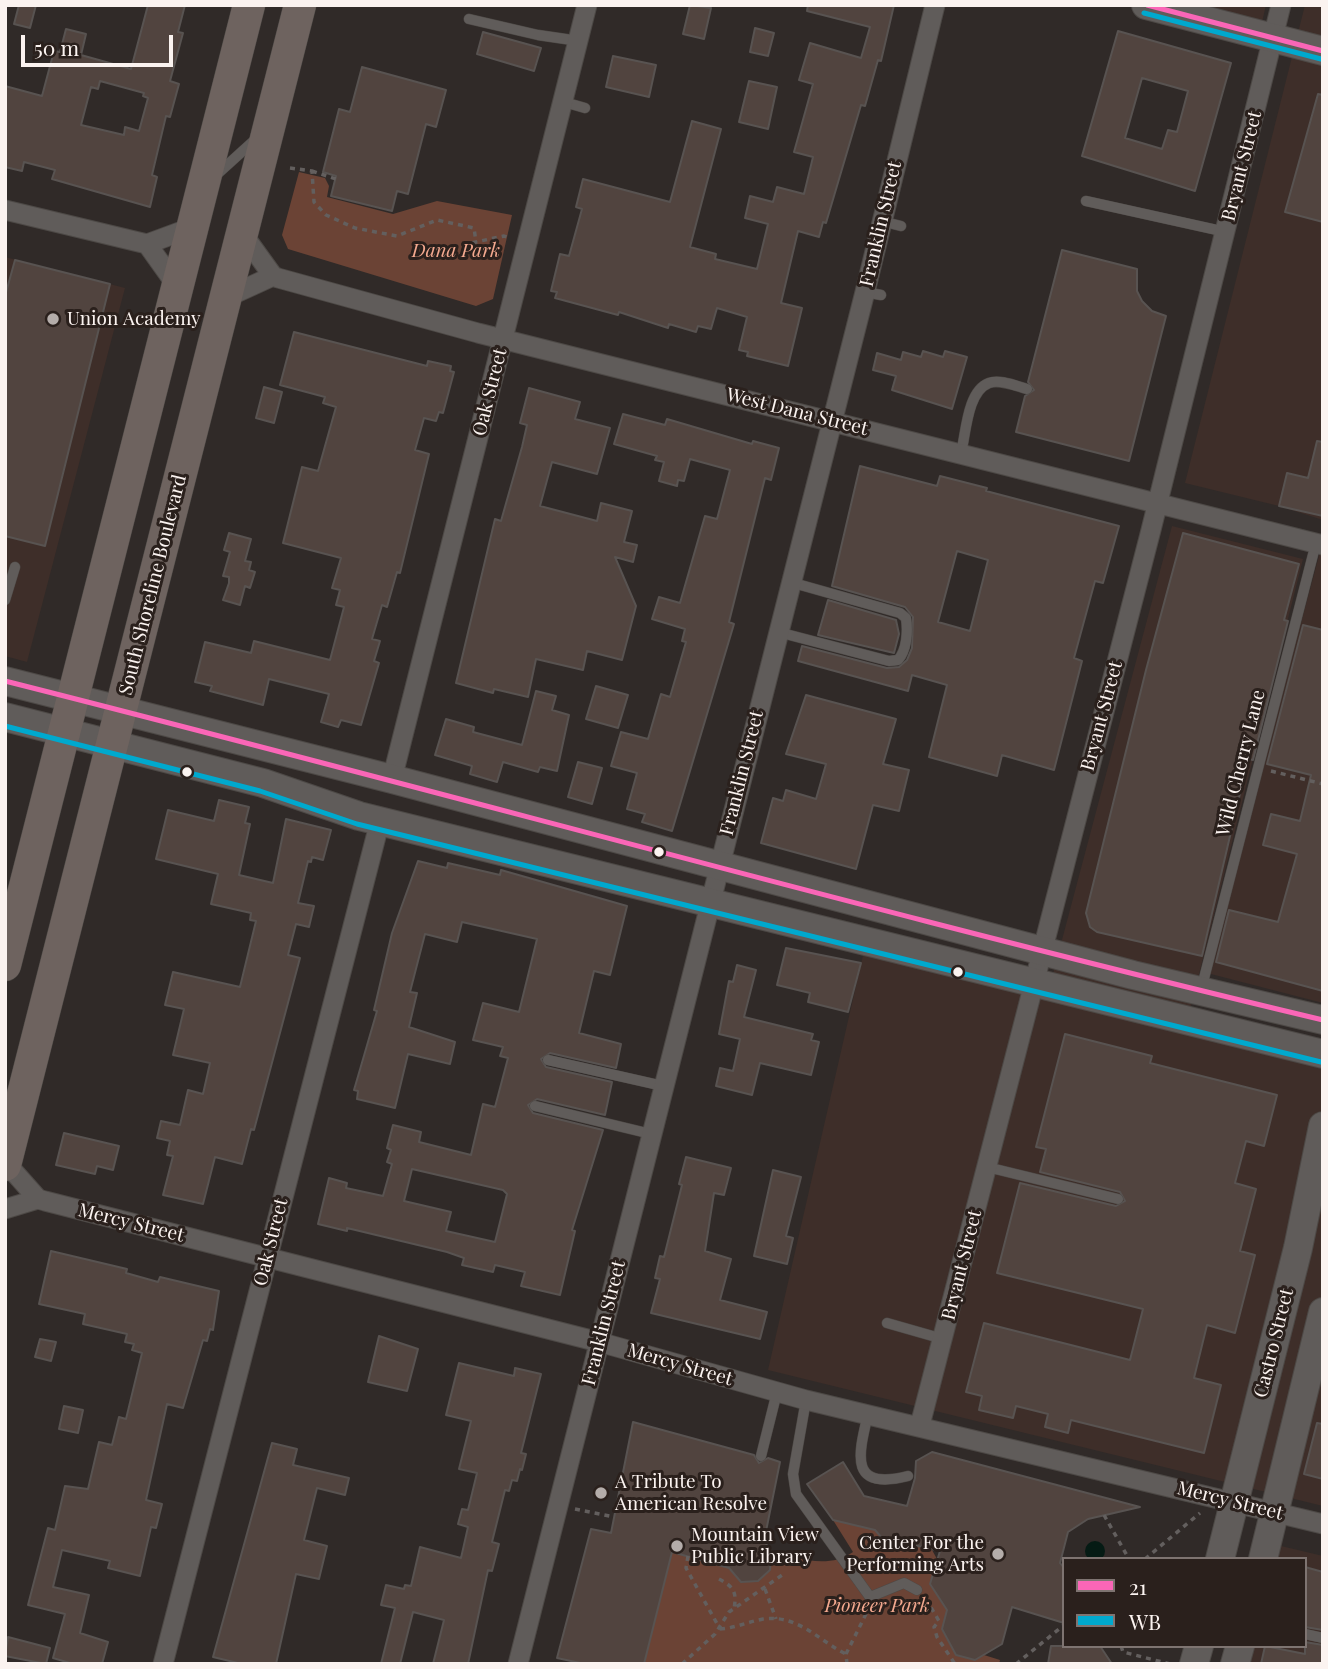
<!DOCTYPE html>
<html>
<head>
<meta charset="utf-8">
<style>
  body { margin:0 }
  #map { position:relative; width:1328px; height:1669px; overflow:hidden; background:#302a28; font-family:"Playfair Display",serif }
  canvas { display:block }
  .frame { position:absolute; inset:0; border:7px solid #fbf3f0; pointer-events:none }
  .legend { position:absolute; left:1062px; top:1557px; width:245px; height:91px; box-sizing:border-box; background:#2a201c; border:2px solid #7e7471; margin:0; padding:9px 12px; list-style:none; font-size:21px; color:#fbf3f0 }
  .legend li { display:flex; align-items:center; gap:14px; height:35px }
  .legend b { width:35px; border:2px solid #7e7471 }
  .scale { position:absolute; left:21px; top:35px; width:152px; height:32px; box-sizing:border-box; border:4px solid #fbf3f0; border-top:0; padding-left:9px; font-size:21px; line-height:24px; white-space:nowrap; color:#fbf3f0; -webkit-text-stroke:5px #2a201c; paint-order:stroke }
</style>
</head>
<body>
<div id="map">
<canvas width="1328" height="1669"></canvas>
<div class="frame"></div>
<ul class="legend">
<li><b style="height:9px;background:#fa66b7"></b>21</li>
<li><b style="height:9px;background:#00a9ce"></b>WB</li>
</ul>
<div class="scale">50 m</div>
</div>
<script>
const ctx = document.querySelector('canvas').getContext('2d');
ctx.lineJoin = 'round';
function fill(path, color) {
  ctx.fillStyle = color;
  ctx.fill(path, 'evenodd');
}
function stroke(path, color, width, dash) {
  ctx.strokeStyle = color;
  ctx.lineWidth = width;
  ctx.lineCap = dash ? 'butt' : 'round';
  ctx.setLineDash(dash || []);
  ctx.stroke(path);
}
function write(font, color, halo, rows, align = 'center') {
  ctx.font = font + ' "Playfair Display",serif';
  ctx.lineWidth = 6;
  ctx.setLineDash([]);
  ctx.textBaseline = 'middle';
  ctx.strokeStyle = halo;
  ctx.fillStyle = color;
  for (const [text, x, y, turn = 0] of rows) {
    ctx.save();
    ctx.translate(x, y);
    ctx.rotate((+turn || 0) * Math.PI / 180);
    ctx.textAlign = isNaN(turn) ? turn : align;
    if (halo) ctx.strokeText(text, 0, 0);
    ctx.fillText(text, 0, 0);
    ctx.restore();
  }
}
fill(new Path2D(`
  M1151,5H1266L1259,35Z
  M1305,5H1323V520L1279,506L1185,483Z
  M5,257L125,288L27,662L5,656Z
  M1172,526L1303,559L1184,1034L1323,1069V1506L768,1370L864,951L1046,1000Z
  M1323,541V1003L1207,973Z
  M1281,1546L1323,1556V1664H1242L1247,1646H1305V1559H1270L1272,1552Z`), '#3e2e29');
fill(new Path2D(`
  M299,172L325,178L329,186L327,197L393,214L437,201L512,215L493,299L476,306L288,249L282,235Z
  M833,1520L875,1530L882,1538L932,1550L937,1559L930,1584L947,1610L943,1629L984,1655L1000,1660L999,1664H644L672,1552L729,1568L741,1582L758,1581L770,1570L771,1551C797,1559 830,1569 853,1552Z`), '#6b4335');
fill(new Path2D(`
  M1085 1551a10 10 0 1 1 20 0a10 10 0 1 1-20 0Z`), '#051b14');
const building = new Path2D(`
  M19,5H36L30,28L14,24Z
  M148,5H185L178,32L183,33L170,81L179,84L170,117L166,116L152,175L157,177L150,207L52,179L55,170L24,162L22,171L5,167V86L42,96L54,51L60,52L66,29L86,34L81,55L131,69ZM100,81L144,93L143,96L148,98L139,131L125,127L124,135L81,125L91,87L98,89Z
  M690,5L711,8L704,39L683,34Z
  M808,5H894L881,61L878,60L865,106L861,105L826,223L823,222L819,237L798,231L781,303L802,308L788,366L747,356L748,352L739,350L747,317L717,308L711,329L698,326L696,332L669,324L668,328L619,312L618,315L555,298L557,292L551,291L560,254L569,256L582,209L576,207L583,179L670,202L692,121L721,129L690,247L716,254L715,259L757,269L768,224L745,218L750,196L773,202L777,187L804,194L813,157L794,152L813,84L799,80L810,43L861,58L870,27L807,11Z
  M755,28L774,33L768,56L750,52Z
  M1118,31L1231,63L1195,191L1082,156ZM1142,78L1188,91L1177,132L1168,130L1162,149L1125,138Z
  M483,32L541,48L534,71L477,54Z
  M613,56L656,65L649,97L606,87Z
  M362,67L446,90L436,127L426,124L408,194L397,191L392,211L331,196L336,176L323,172L339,109L350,112Z
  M749,81L777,87L768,129L739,122Z
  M1318,94L1323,95V222L1285,212Z
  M1062,250L1137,269V291L1142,301L1152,311L1166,316L1129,461L1016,432L1025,396L1034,390L1028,382Z
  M15,260L110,284L45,546L5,536V296Z
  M294,332L427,366L428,361L451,366L450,371L454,372L443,413L439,412L436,421L424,418L415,450L429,454L400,573L397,572L387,607L382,605L372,639L380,641L374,661L379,663L361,725L341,720L338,727L321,722L329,694L269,679L263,705L210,691L212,686L195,682L205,642L251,653L254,641L330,660L344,607L336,605L340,590L332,588L341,558L283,543L302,467L318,471L336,407L323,403L325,397L280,385Z
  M923,351L943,357L945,351L967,357L952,409L892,390L896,376L873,370L877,353L901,360L903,352L921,357Z
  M264,387L282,392L274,423L256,418Z
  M529,388L580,402L575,419L610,428L597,474L552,462L540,506L597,521L601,503L632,511L624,542L637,545L633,562L615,557L636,606L622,660L587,651L583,670L536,659L528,697L494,689L493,693L456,683L495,519L501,521L522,447L527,425L520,423Z
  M623,414L665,425L667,419L752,444L753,441L779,448L771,480L765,478L729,622L734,624L672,831L642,822L645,814L627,809L637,773L611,766L621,732L648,739L661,694L670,697L686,642L682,641L685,629L652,619L659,597L680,603L705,516L717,519L730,470L690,459L684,481L678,480L677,486L659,481L664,462L655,460L657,456L614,444Z
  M1317,441L1323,442V516L1279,506L1287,473L1308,478Z
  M860,466L937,486L940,476L987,488L986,491L1119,526L1103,583L1095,581L1074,658L1082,661L1054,770L1002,755L997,776L929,757L947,685L912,675L908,691L798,661L802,646L887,668L899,667L907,660L912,648L913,617L905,607L832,586ZM957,551L988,560L970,631L938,622Z
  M229,533L251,539L245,561L251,562L249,570L255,572L250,588L245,586L240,605L223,600L229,583V577L223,576L230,552L224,550Z
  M1183,533L1299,564L1284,620L1288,621L1253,760L1248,759L1202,956L1097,932L1090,927L1086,913L1146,670Z
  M828,600L896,620L899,634L894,653L818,635Z
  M1303,625L1323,630V991L1216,962L1229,910L1278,922L1297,854L1263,845L1271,814L1300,821L1311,775L1267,764Z
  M596,686L628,695L618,728L586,719Z
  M536,691L556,696L552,710L569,715L557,771L540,767L538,772L503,762L497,782L470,774L472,766L435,755L446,719L474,727L473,732L522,745Z
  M806,695L896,719L883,764L909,770L899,811L873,805L856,869L761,843L773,798L783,801L786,790L816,799L826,764L786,754Z
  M578,762L602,768L592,804L568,797Z
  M219,800L249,807L245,823L250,824L239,875L273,883L286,819L331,830L323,860L312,857L311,862L308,861L298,903L314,906L309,927L296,924L288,955L300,958L254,1130L251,1129L242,1164L215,1157L203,1204L163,1195L173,1156L167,1155L170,1141L157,1138L161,1121L180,1125L188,1090L203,1094L210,1063L173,1055L184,1009L165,1005L173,972L240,987L256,921L250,920L251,913L211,904L218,874L156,859L168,810L214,821Z
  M418,861L447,868L448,863L500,875L501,870L627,906L610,975L594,971L579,1033L621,1044L616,1068L550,1053L541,1059L546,1067L612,1082L605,1115L537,1099L528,1105L533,1113L603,1130L572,1230L575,1231L560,1295L521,1286L525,1272L495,1265L493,1272L462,1265L464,1258L447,1252L347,1228V1231L318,1224L329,1178L347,1183L346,1188L383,1196L392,1164L387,1162L391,1150L387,1148L393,1125L421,1132L419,1142L471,1155L483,1104L495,1107L508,1058L500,1056L503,1047L473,1040L483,1003L519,1012L537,939L462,922L457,942L425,934L410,992L417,993L409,1027L455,1042L450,1064L408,1054L395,1108L357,1099L358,1091L354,1090L377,1011L374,1010L392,933ZM412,1169L503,1190L507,1194L495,1242L446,1231L451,1212L404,1201Z
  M786,948L861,963L848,1012L808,1002L810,993L777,985Z
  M737,965L756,970L744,1017L813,1034L811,1040L819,1042L811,1075L760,1063L752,1095L716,1086L720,1068L733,1071L740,1039L719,1034L729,981L733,982Z
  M1065,1034L1152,1056L1150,1063L1277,1095L1264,1146L1246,1141L1235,1183L1256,1189L1240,1251L1255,1255L1235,1333L1207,1325L1194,1378L1221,1385L1204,1453L1071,1420L1068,1433L1045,1427L1048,1414L1016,1406L1013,1418L979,1410L982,1396L966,1392L984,1323L1130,1360L1143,1309L997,1273L1020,1183L1116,1206L1125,1201L1120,1192L1040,1172L1046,1149L1036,1147Z
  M64,1133L119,1146L113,1170L97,1166L95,1174L56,1165Z
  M686,1157L731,1168L724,1195L714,1193L705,1251L731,1259L720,1300L767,1312L760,1339L651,1313L660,1279L655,1278L660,1256L664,1257L682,1185L679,1184Z
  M773,1170L801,1177L786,1236L793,1238L787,1264L754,1256Z
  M51,1251L127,1269L126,1273L158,1282L160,1277L219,1291L213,1330L210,1329L207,1341L203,1340L183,1408L167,1404L146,1500L162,1504L156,1528L151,1527L140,1576L108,1568L110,1561L62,1550L53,1587L89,1595L80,1633L108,1642L102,1664H73L53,1658L65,1614L28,1605L48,1528L55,1530L65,1486L88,1489L99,1442L112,1445L119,1417L126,1419L142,1353L132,1350L134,1344L125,1342L127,1334L83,1324L85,1314L39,1304Z
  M379,1336L418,1349L407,1391L368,1382Z
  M40,1339L56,1342L51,1361L35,1357Z
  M459,1363L514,1376L515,1368L541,1374L521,1453L526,1454L522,1470L520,1469L517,1481L512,1480L509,1491L505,1490L492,1542L499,1544L492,1571L488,1570L468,1664H433L444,1620L413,1612L400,1664H381L395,1608L381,1605L386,1585L404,1589L405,1585L411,1586L420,1547L461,1558L468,1527L458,1524L462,1509L468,1510L477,1473L459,1469L471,1421L446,1415Z
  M64,1406L83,1410L78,1433L59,1429Z
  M633,1422L754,1455L759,1463L768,1458L780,1462L764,1541L771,1551L770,1570L758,1581L741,1582L729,1568L672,1552L644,1664H585L557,1658L591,1529L611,1533Z
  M1317,1423L1323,1424V1479L1304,1474Z
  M272,1443L297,1449L293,1465L349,1478L345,1495L317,1488L304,1540L327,1546L319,1579L296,1574L276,1664H242L213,1657Z
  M932,1452L1140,1507L1088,1519L1068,1532L1060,1563L1064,1568V1623L1012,1607L1002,1644L975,1660L956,1655L942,1629L947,1610L930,1584L940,1551L882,1538L875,1530L833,1520L807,1484L843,1462L864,1496L907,1506L915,1478L916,1461Z
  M1305,1567L1323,1572V1630L1305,1627Z
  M8,1637L50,1648L46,1664L5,1656Z
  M1305,1642L1323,1645V1664H1261L1265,1646L1305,1654Z
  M1051,1646H1100L1112,1664H1048Z`);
fill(building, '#51443f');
stroke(building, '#585351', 2);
const service = new Path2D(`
  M469,19L538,35L579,41
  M564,102L585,108
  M214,177L257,138
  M1086,201L1226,232
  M881,221L901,226
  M865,292L881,295
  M961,453C966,434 967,391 989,383C1000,379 1016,386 1027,389
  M5,600L15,567
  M778,632L889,661L898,660C907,650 908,631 906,618L900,613L790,582
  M1201,990L1316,543
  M548,1060L663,1086
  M535,1106L651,1134
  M987,1167L1118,1199
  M887,1323L943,1339
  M806,1400L793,1474L796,1494L870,1597L904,1583L917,1590
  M868,1414C858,1456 849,1491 908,1476
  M761,1456L777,1392
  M1305,1634L1323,1638`);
const minor = new Path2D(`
  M5,210L147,244L193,227
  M242,233L273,276
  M147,244L177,286
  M225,298L273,276L278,278L478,333L1323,545
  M392,779L587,5
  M6,1163L38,1199
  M5,1209L38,1199L45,1201L599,1342L806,1400L1323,1524
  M920,1425L1151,530L1281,5
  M163,1664L380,821
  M518,1664L865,292L935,5`);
const secondary = new Path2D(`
  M1146,5L1323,51
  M5,681L392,779L1133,975L1323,1020
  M5,717L263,783L359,816L1323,1054
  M1220,1559L1298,1248L1323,1126
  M1263,1559L1323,1312
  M1194,1664L1199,1646
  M1235,1664L1240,1646`);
const primary = new Path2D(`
  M5,965L249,5
  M5,1165L300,5`);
stroke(service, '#4d4946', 11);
stroke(minor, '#4d4946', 21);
stroke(secondary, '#4d4946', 30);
stroke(primary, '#4d4946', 33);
stroke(new Path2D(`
  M290,168L312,171L314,202L326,215L355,228L397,236L437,220L474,228L476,242
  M312,171L336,179
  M443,249L504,236L509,238
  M1271,771L1323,784
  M575,1509L614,1517
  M1104,1515L1129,1559
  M688,1556L686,1568L720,1629
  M1145,1559L1200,1513
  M719,1579C734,1587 737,1592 734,1609
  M765,1589L776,1619
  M926,1599L939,1621L934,1627L937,1637L955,1664
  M720,1629C735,1628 748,1622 763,1619C798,1614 819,1641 846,1654
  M1121,1646L1123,1652L1170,1664
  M682,1664L715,1634L729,1612L785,1573
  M847,1664L846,1654L868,1610
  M1016,1664L1064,1625`), '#635f5e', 3.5, [5, 5]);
stroke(service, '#605c5a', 10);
stroke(minor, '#605c5a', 19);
stroke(secondary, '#605c5a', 28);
stroke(primary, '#6e635f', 32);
stroke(new Path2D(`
  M1147,5L1323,51
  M5,681C445,792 882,915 1323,1020`), '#fa66b7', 5);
stroke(new Path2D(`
  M1144,13L1321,59
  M5,726L260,791L357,824L1321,1062`), '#00a9ce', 5);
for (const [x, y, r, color] of [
  [53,319,7,"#b4adaa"],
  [187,772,6,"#fbf3f0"],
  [659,852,6,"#fbf3f0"],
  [958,972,6,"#fbf3f0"],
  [601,1493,7,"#b4adaa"],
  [677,1546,7,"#b4adaa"],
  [998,1554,7,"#b4adaa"]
]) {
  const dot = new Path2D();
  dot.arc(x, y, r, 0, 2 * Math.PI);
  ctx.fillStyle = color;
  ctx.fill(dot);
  stroke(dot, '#2a201c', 2.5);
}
write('19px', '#fbf3f0', '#2a201c', [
  ["Bryant Street",1242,166,-76],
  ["Franklin Street",881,224,-77],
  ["Oak Street",490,392,-76],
  ["West Dana Street",797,412,14],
  ["South Shoreline Boulevard",153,585,-76],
  ["Bryant Street",1102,716,-75],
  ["Wild Cherry Lane",1241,763,-76],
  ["Franklin Street",742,773,-76],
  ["Mercy Street",131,1223,14],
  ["Oak Street",271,1242,-76],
  ["Bryant Street",962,1265,-76],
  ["Franklin Street",604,1323,-76],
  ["Castro Street",1274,1343,-76],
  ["Mercy Street",680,1365,16],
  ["Mercy Street",1230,1501,14]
]);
write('italic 19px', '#f4a98f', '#2a201c', [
  ["Dana Park",456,251],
  ["Pioneer Park",877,1606]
]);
write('19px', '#fbf3f0', '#2a201c', [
  ["Union Academy",67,319],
  ["A Tribute To",615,1482],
  ["American Resolve",615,1504],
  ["Mountain View",691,1535],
  ["Public Library",691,1557],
  ["Center For the",984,1543,"right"],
  ["Performing Arts",984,1565,"right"]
], 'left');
</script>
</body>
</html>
